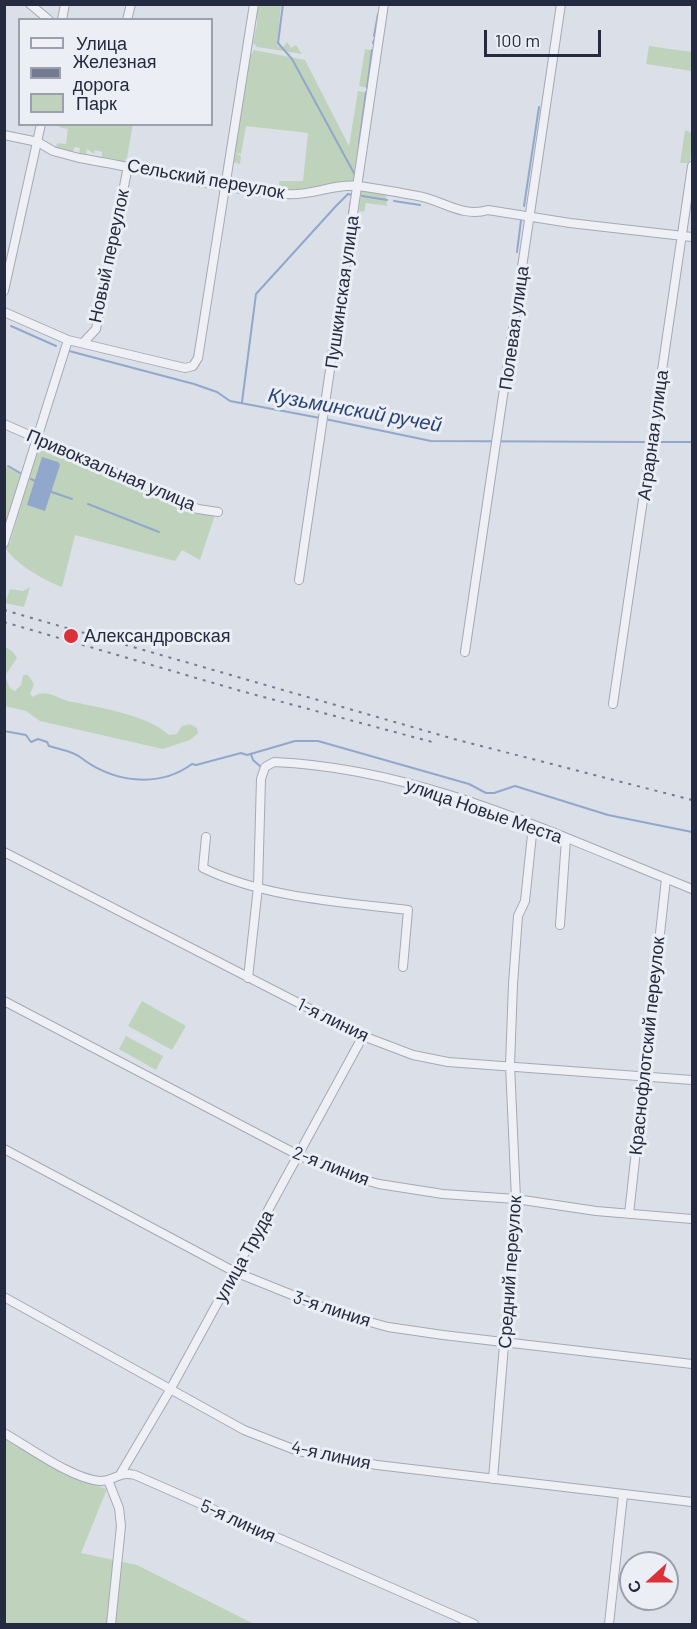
<!DOCTYPE html>
<html>
<head>
<meta charset="utf-8">
<style>
  body { margin:0 }
  #map { position:relative; width:697px; height:1629px; overflow:hidden; background:#dbdfe8; font-family:Barlow,sans-serif }
  canvas { display:block }
  .frame { position:absolute; inset:0; border:6px solid #242a3f; pointer-events:none }
  .legend { position:absolute; left:18px; top:18px; width:195px; height:108px; box-sizing:border-box; background:#ebeef5; border:2px solid #9ba0ac; margin:0; padding:8px 10px; list-style:none; font-size:18px; color:#242a3f }
  .legend li { display:flex; align-items:center; gap:12px; height:30px }
  .legend b { width:30px; border:2px solid #9ba0ac }
  .north { position:absolute; left:619px; top:1551px; width:60px; height:60px; box-sizing:border-box; background:#ebeef5; border:2px solid #9ba0ac; border-radius:50%; rotate:249deg; font-size:16px; font-weight:700; line-height:24px; text-align:center; color:#242a3f }
  .north::after { content:''; display:block; margin:auto; width:21px; height:27px; background:#dc3136; clip-path:polygon(50% 0,100% 100%,50% 72%,0 100%) }
  .scale { position:absolute; left:484px; top:30px; width:117px; height:27px; box-sizing:border-box; border:3px solid #242a3f; border-top:0; padding-left:8px; font-size:18px; line-height:21px; white-space:nowrap; color:#242a3f; -webkit-text-stroke:4px #ebeef5; paint-order:stroke }
</style>
</head>
<body>
<div id="map">
<canvas width="697" height="1629"></canvas>
<div class="frame"></div>
<ul class="legend">
<li><b style="height:8px;background:#eef0f6"></b>Улица</li>
<li><b style="height:8px;background:#737b93"></b>Железная дорога</li>
<li><b style="height:16px;background:#bfd3bc"></b>Парк</li>
</ul>
<div class="north">С</div>
<div class="scale">100 m</div>
</div>
<script>
const ctx = document.querySelector('canvas').getContext('2d');
ctx.lineJoin = 'round';
function fill(path, color) {
  ctx.fillStyle = color;
  ctx.fill(path, 'evenodd');
}
function stroke(path, color, width, dash) {
  ctx.strokeStyle = color;
  ctx.lineWidth = width;
  ctx.lineCap = dash ? 'butt' : 'round';
  ctx.setLineDash(dash || []);
  ctx.stroke(path);
}
function write(font, color, halo, rows, align = 'center') {
  ctx.font = font + ' Barlow,sans-serif';
  ctx.lineWidth = 6;
  ctx.setLineDash([]);
  ctx.textBaseline = 'middle';
  ctx.strokeStyle = halo;
  ctx.fillStyle = color;
  for (const [text, x, y, turn = 0] of rows) {
    ctx.save();
    ctx.translate(x, y);
    ctx.rotate((+turn || 0) * Math.PI / 180);
    ctx.textAlign = isNaN(turn) ? turn : align;
    if (halo) ctx.strokeText(text, 0, 0);
    ctx.fillText(text, 0, 0);
    ctx.restore();
  }
}
fill(new Path2D(`
  M257,5H281L277,46L283,47L287,42L291,48L296,45L302,54L257,47L253,43L257,25Z
  M649,46L692,52V71L646,64Z
  M365,49L375,51L368,88L359,86Z
  M254,50L305,60L349,146L358,91L368,93L355,180L310,191H280L279,181H303L308,133L246,126L241,154L235,153L241,156L240,164L233,162L248,60Z
  M59,125L133,124L127,158L123,162L102,159V152L95,150L94,154L87,149L86,154H79L80,148L75,147L72,153L56,149L57,143L66,144L68,129L59,127Z
  M685,130L692,133L690,163H680Z
  M361,191L386,194L387,206L366,203L364,212L359,211Z
  M38,448L195,511L215,515L200,560L182,550L175,561L75,535L62,587C47,582 12,562 6,548L10,543Z
  M5,466L22,474L5,537Z
  M30,587L24,607L5,603L10,589L23,591Z
  M4,646L13,652L17,658L5,676L10,688L15,691L21,685L23,675H28L34,684L30,694L33,697C46,688 56,698 68,701C96,707 149,715 169,735L177,734L182,726L190,724L197,728L198,733L190,740L163,749L40,721L26,711L5,706Z
  M142,1001L186,1026L172,1050L128,1026Z
  M126,1036L163,1056L156,1070L119,1049Z
  M4,1437L82,1481L107,1489L81,1553L137,1565L254,1624H5Z`), '#bfd3bc');
fill(new Path2D(`
  M42,457L58,462L60,465L45,511L27,505Z`), '#92a7cc');
stroke(new Path2D(`
  M283,4L278,43L292,59L355,175
  M374,36L378,14
  M373,43L374,40
  M367,88L372,50
  M359,144L366,92
  M362,196L387,200
  M394,201L420,205
  M524,206L539,107
  M517,252L521,220
  M343,255L351,201
  M11,326L56,346
  M69,351L194,384L217,392L230,401L320,418
  M327,361L332,332
  M242,402L256,294L336,206L348,194L352,195
  M325,419L431,441L644,442
  M658,442H692
  M8,466L22,474
  M31,479L37,482
  M49,491L72,499
  M88,504L159,532
  M4,731L26,735L31,742L38,739L47,742L49,746C58,749 72,751 80,757C112,782 158,789 192,764L196,765L241,753L247,755L295,741H318L469,784L486,793H494L515,786L608,815L692,832
  M251,754L253,760L261,767`), '#92a7cc', 2);
const minor = new Path2D(`
  M30,4L49,20
  M62,20L65,4
  M127,20L131,4
  M4,135L38,142L53,151L79,158C147,169 217,189 287,194C312,196 335,183 359,186C378,189 398,192 418,196C442,200 462,218 488,210L570,223L692,237
  M4,291L41,124
  M4,312L68,340L185,368L193,366L198,358L254,4
  M84,342L96,329L128,166
  M4,424L198,509L218,512
  M4,543L68,340
  M299,580L384,4
  M465,652L561,4
  M613,704L692,166
  M206,837L203,868C265,898 341,902 408,910L403,967
  M4,852L363,1036L413,1055L448,1062L692,1080
  M560,925L566,839
  M248,978L258,887L261,779L265,767L274,762C421,768 558,836 692,889
  M4,1001L300,1156L346,1175L379,1184L443,1194L516,1199L596,1211L692,1219
  M4,1149L235,1272L337,1313L388,1327L443,1335L692,1364
  M629,1214L666,879
  M4,1297L244,1430L298,1451L377,1465L692,1502
  M4,1433C29,1447 72,1479 100,1481C115,1481 118,1471 135,1475L474,1624
  M121,1473L170,1390L363,1036
  M493,1479L516,1199L510,1065L513,984L518,916L525,901L533,825
  M108,1480L119,1508L121,1526L111,1624
  M609,1624L623,1495`);
stroke(minor, '#a4a9b5', 10);
stroke(minor, '#eef0f6', 8);
stroke(new Path2D(`
  M4,610L454,739L692,800
  M4,622L241,691L432,742`), '#737b93', 2, [3, 6]);
for (const [x, y, r, color] of [
  [71,636,8,"#dc3136"]
]) {
  const dot = new Path2D();
  dot.arc(x, y, r, 0, 2 * Math.PI);
  ctx.fillStyle = color;
  ctx.fill(dot);
  stroke(dot, '#ebeef5', 2);
}
write('18px', '#242a3f', '#ebeef5', [
  ["Сельский переулок",206,179,10],
  ["Новый переулок",109,256,-78],
  ["Пушкинская улица",342,292,-82],
  ["Полевая улица",514,328,-82],
  ["Аграрная улица",653,435,-82],
  ["Привокзальная улица",111,470,23],
  ["улица Новые Места",484,811,19],
  ["1-я линия",333,1020,26],
  ["Краснофлотский переулок",647,1046,-84],
  ["2-я линия",331,1166,21],
  ["улица Труда",244,1256,-61],
  ["Средний переулок",510,1272,-86],
  ["3-я линия",332,1309,18],
  ["4-я линия",331,1455,12],
  ["5-я линия",238,1521,24]
]);
write('18px', '#242a3f', '#ebeef5', [
  ["Александровская",84,636]
], 'left');
write('italic 20px', '#2a4377', '#ebeef5', [
  ["Кузьминский ручей",355,410,10]
]);
</script>
</body>
</html>
